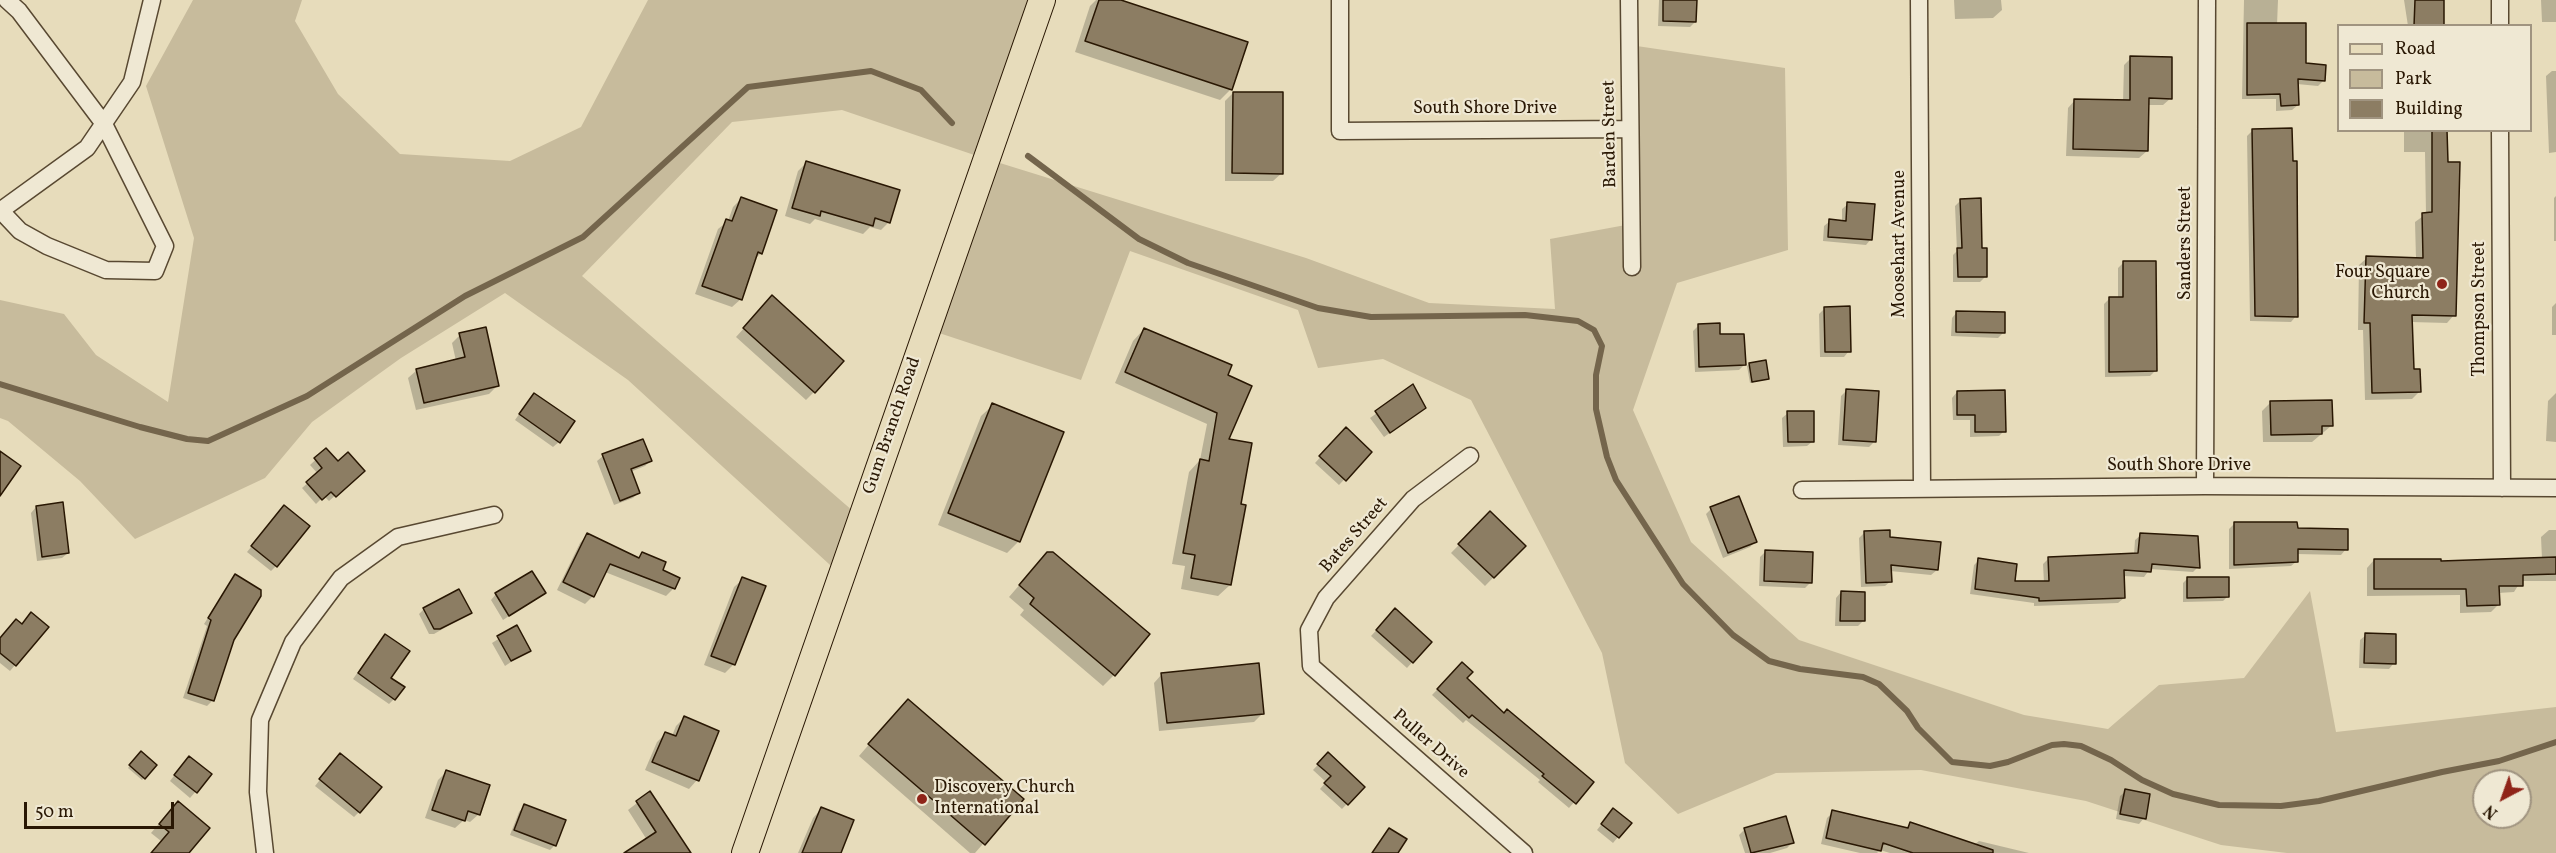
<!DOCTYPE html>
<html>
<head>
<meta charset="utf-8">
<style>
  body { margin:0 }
  #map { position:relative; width:2556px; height:853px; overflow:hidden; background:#e7dcbb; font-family:Vollkorn,serif }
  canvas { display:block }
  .legend { position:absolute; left:2337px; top:24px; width:195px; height:108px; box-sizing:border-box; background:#efe8d3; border:2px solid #a09480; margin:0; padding:8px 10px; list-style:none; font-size:18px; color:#291703 }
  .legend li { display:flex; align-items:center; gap:12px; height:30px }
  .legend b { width:30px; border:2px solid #a09480 }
  .north { position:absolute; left:2472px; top:769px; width:60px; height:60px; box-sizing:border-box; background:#efe8d3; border:2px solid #a09480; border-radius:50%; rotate:221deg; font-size:16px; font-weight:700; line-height:24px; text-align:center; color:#291703 }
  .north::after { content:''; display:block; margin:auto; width:21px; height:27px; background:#8f2418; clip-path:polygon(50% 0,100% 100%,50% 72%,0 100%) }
  .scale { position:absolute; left:24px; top:802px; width:150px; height:27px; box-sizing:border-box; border:3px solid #291703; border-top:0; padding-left:8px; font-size:18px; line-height:21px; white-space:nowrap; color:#291703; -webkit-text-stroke:4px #efe8d3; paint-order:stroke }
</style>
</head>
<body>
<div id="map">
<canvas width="2556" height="853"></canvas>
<ul class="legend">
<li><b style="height:8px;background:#e7dcbb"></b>Road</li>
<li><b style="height:16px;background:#c7bb9c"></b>Park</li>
<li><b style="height:16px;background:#8c7d63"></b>Building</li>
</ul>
<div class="north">N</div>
<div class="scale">50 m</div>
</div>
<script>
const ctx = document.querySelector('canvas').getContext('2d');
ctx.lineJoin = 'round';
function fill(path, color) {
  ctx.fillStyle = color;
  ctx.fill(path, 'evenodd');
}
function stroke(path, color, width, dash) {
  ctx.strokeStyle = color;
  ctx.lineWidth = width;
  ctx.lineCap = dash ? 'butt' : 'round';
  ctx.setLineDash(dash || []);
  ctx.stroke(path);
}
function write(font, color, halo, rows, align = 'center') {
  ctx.font = font + ' Vollkorn,serif';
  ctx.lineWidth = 4.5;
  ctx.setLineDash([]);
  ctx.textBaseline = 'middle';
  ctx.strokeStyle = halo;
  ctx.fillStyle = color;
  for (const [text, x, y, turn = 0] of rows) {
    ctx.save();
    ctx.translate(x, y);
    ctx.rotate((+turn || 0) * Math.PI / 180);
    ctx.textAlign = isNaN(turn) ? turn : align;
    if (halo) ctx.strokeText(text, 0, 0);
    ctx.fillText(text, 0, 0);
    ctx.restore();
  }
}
fill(new Path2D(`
  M193,0H302L295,21L338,94L400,154L510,161L581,127L648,0H1042L987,159L1306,258L1429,303L1555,309L1550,239L1631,224L1630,45L1785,68L1788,250L1677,283L1633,410L1691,542L1799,640L2024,715L2108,729L2159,685L2244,678L2310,591L2336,732L2556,707V853H2287L2221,845L2086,801L1921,770L1776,773L1678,814L1625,763L1602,653L1471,400L1383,359L1318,368L1298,310L1130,251L1081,380L927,329L986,159L842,110L732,122L582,276L861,518L841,575L628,380L505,293L401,358L312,422L265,478L135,539L80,481L8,421L0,418V300L64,314L96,355L168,402L194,238L146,86ZM2484,781H2520V817H2484Z`), '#c7bb9c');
fill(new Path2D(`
  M1096,0H1116L1231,89L1220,100L1075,52L1090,6Z
  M1659,0H1696L1695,22L1690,27L1658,26Z
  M1954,0H2001L2002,10L1993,18L1955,19Z
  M2244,0H2278L2277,25L2304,64L2324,80L2318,86L2297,84L2298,105L2292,110L2276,111V99H2242Z
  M2404,0H2443L2442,23L2446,26H2408Z
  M2541,0H2556V22H2542Z
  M2131,58L2171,98L2163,105H2148L2147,151L2139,158L2066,156L2068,108L2075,100L2123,102L2124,65Z
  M2552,71H2556V152L2549,153L2546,76Z
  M1233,93L1282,173L1273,181H1225V101Z
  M2253,130L2296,316L2291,322L2250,321L2247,136Z
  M2404,130H2445L2454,315L2447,323L2411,322L2412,371L2419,392L2412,399L2365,400L2363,330H2358L2359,265L2367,258L2416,259L2415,222L2426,214L2425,152H2404Z
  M807,162L889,222L881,230L870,227L863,234L815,219L810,224L785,216L798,171Z
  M2556,196V241H2554V198Z
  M741,199L761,253L754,260L741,299L732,307L695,294L718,229L728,221L733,207Z
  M1961,200L1986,276L1980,282H1953V255L1957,251L1955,206Z
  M1848,204L1871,239L1866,245L1823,241L1824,226L1830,221L1842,222V209Z
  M2124,262L2155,371L2150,376L2105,377L2104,304L2109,299H2118V268Z
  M2556,303V335H2552V307Z
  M764,306L814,392L806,400L736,337Z
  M1825,308L1849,351L1844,357H1820L1819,314Z
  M1957,312L2003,333L1998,338L1951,336L1952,318Z
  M1698,326L1744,365L1739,370L1695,372L1693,331Z
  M1144,329L1226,376L1227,440L1240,505L1230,585L1218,596L1181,589L1185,566L1172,564L1189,472L1200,460L1207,424L1115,383L1133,341Z
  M460,335L498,385L489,394L416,410L408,378L417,370L456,361L452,343Z
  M1749,364L1767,379L1750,383L1747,366Z
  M1413,387L1421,398L1418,400V413L1384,437L1370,418Z
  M1847,390L1874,442L1869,447L1838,445L1841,396Z
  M1957,392L2004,431L1999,436L1970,437V420H1953L1952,398Z
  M2556,393V442L2546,441L2548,401Z
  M529,400L559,442L553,447L515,420Z
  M2271,402L2331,426L2312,442H2263L2262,411Z
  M993,405L1062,433L1018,542L1007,553L938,525L981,416Z
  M1788,413L1813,441L1807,446L1783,447L1782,418Z
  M1346,429L1370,452L1339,485L1315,463Z
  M643,441L650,461L645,466L630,472L638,493L633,498L614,505L597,461L603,456Z
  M326,450L338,463L357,476L329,501L324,496L316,504L302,488L318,474L310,465Z
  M36,507L68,553L62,558L37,561L31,513Z
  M1711,509L1755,542L1750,547L1723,558L1706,514Z
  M279,512L276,566L271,571L247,552Z
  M1490,513L1524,546L1485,586L1451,553Z
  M2234,524L2296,530L2346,549L2341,555L2297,554V561L2291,566L2229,569V529Z
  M2549,530H2556V581H2521L2514,592L2498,593L2499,604L2491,612L2460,613V595L2367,596V568L2374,560L2440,563L2542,559L2541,537Z
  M1865,532L1889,538L1937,570L1931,575L1890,571L1891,581L1885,586L1861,587L1859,538Z
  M587,535L637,559L642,554L661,571L674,588L666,596L605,572L593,596L585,604L557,590L580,543Z
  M2141,535L2198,567L2193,572L2150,569L2144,577L2123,576L2124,598L2118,603L2034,606V603L1970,594L1974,565L1979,560L2013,583H2044L2043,564L2049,558L2134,555L2135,540Z
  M1765,552L1810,583L1805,588L1759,586L1760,557Z
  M1047,553L1114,675L1103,686L1020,615L1024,610L1009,597Z
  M235,576L233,639L212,701L207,706L183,698L207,626L204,624Z
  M743,579L764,587L733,665L725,673L704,665L734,587Z
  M2187,579L2228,596L2223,601L2183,602V583Z
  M1841,592L1863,621L1858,626H1835L1836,598Z
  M544,593L503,620L491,600L496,594Z
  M424,609L470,613L434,634H429L419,614Z
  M1395,610L1430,642L1407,668L1371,636Z
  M47,627L10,671L0,663V639Z
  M517,627L529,650L505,666L492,643Z
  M2366,635L2394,663L2389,669L2359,668L2360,640Z
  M380,641L394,699L389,704L353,679Z
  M1462,664L1465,679L1504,714L1592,782L1569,808L1538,782L1540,780L1466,720L1463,723L1432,695Z
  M1162,674L1263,713L1254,722L1159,731L1154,683Z
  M897,712L1022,799L975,853H970L859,756Z
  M684,718L697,780L689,789L645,770L657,742L666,733L672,736L676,726Z
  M141,753L155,765L142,780L128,768Z
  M1328,754L1363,787L1342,809L1320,789L1326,782L1313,770Z
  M335,761L359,812L354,817L315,786Z
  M184,763L210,775L190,798L170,781Z
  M447,771L479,814L470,822L464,820L455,828L425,818L438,780Z
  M2126,791L2144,818L2139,824L2116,819L2120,796Z
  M650,793L683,853H627L647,840L628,810Z
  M524,806L555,845L550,850L510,835L519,812Z
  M821,809L839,853H798L813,818Z
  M170,811L187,853H151L161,841L151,833Z
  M1833,812L1905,829L1910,824L1974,845L1979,841L2029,853H1890L1880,850L1877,853H1860L1821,844L1827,818Z
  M1608,816L1618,837L1613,843L1597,830Z
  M1745,829L1792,843L1787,848L1770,853H1745L1739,835Z`), '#0003');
stroke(new Path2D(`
  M1028,156L1139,239L1188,263L1318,308L1371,317L1525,315L1578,321L1594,330L1602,346L1596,375V409L1607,457L1616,480L1683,584L1733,635L1769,661L1800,669L1863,677L1879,684L1907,711L1918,728L1952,762L1990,766L2008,762L2052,745L2064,744L2081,746L2111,760L2142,780L2173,794L2219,805L2281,806L2319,801L2442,772L2499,761L2556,742
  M0,384L140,427L187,439L208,441L307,396L465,296L583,237L748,87L871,71L921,90L952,123`), '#74654c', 6);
const building = new Path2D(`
  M1099,0H1121L1248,42L1232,90L1085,41Z
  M1663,0H1697L1696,22L1663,21Z
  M2415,0H2444V26H2414Z
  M2247,23H2306V63L2326,65L2325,81L2298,79L2299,105L2281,106L2280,94L2247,95Z
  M2130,56L2172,57V99L2149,98L2148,151L2073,149L2074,99L2130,100Z
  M1233,92H1283V174L1232,173Z
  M2292,128L2293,161H2297L2298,317L2255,316L2252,129Z
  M2432,130H2447L2448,162H2460L2456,316L2412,315L2414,369H2420L2421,392L2372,393L2370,323H2364L2366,256L2423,258L2422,213L2432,212Z
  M806,161L900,190L890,223L875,218L873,226L821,211L820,216L792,208Z
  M741,197L777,210L762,254L758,252L742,300L702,286L726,219L732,221Z
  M1981,198L1982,248H1987V277H1958L1957,248H1962L1960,199Z
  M1847,202L1875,204L1872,240L1828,237L1829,219L1846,221Z
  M2123,261H2156L2157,371L2109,372V297H2123Z
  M772,295L844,361L815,393L743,328Z
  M1850,306L1851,352H1825L1824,307Z
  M1956,311L2005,312V333L1956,332Z
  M1720,323V334H1744L1746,365L1699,367L1698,324Z
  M486,327L499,386L424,403L416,369L465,357L459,333Z
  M1144,328L1232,365L1228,375L1252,386L1229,439L1252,443L1241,504L1246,505L1231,585L1191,578L1195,555L1183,553L1200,459L1209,461L1217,413L1125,372Z
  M1766,360L1769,379L1752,382L1749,363Z
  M1413,384L1426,408L1390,433L1375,411Z
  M1846,389L1879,391L1876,442L1843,440Z
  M2005,390L2006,432H1975V415H1957V391Z
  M534,393L575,421L560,443L519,414Z
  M2332,400L2333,426H2322V434L2271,435L2270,401Z
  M992,403L1064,432L1020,542L948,513Z
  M1787,411H1814V442H1788Z
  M1346,427L1372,452L1346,481L1319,456Z
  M643,439L652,461L631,469L640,493L620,501L602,454Z
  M326,448L338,461L348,452L365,471L336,497L331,492L322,500L306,482L322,468L314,458Z
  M0,451L21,466L0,496Z
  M1739,496L1757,542L1728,553L1710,507Z
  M63,502L69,553L42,557L36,506Z
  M284,505L310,526L277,567L251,546Z
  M1490,511L1526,546L1494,578L1458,544Z
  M2234,522H2297L2298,528L2348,529V550L2298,549V562L2234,565Z
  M1890,530V537L1941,542L1938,570L1891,565L1892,582L1866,583L1864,531Z
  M587,533L639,558L642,552L666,562L663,570L680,578L675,589L610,564L594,597L563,582Z
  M2140,533L2198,536L2200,568L2152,564L2151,572L2124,570L2125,598L2039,601V598L1975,589L1978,558L2017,564L2015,581H2049L2048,557L2138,553Z
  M1765,550L1813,552L1812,583L1764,581Z
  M1047,552H1053L1150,634L1115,676L1030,604L1034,598L1019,585Z
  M2556,557V574L2523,575V586H2499L2500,605L2467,606L2466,589H2374V559H2441V561Z
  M532,571L546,593L509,616L495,593Z
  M235,574L261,590V596L234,640L214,701L188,693L211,620L208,618Z
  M742,577L766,586L735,665L711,656Z
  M2187,577H2229V597L2187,598Z
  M459,589L472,613L440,629H434L423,608Z
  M1841,591L1865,592V621H1840Z
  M1395,608L1432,642L1413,663L1376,630Z
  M31,612L49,627L16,666L0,653V638L16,619L22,624Z
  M517,625L531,651L511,661L497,636Z
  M2365,633L2396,634V664L2364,663Z
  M385,634L410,651L391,678L405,687L395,700L358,673Z
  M1462,662L1473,672L1467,678L1504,713L1507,709L1594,782L1576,804L1542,776L1544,774L1472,715L1469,718L1437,689Z
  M1259,663L1264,714L1167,723L1161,673Z
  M908,699L1024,799L985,845L868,744Z
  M684,716L719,731L699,781L652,762L665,732L676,736Z
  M141,751L157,765L145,779L129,765Z
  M1328,752L1365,787L1348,805L1324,783L1331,776L1317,764Z
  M340,753L382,787L360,813L319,779Z
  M189,756L212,774L197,793L174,775Z
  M446,770L490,785L480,815L468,811L465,821L432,810Z
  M2125,789L2150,794L2146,819L2120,814Z
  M650,791L691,853H624L656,832L636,801Z
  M178,801L210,828L189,853H151L169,832L159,824Z
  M524,804L566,820L556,846L514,830Z
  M821,807L854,820L841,853H802Z
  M1613,808L1632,823L1619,838L1601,824Z
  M1832,810L1908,828L1910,822L1993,850V853H1913L1883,843L1881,851L1826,838Z
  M1786,816L1794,843L1751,853L1744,828Z
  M1389,828L1407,839L1398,853H1372Z`);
fill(building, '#8c7d63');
stroke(building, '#291703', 1.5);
const minor = new Path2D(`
  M1340,0V131L1630,129
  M1629,0L1632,267
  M1919,0L1922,488
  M2500,0V26
  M2500,130L2502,488
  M0,211L87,148L132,82L152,0
  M1,211L20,231L47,246L106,270L155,271L165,246L104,124L19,11L7,0
  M1470,456L1413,499L1326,598L1309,630L1311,666L1524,853
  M2205,486L2207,0
  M1802,490L2205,486L2556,488
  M265,853L258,792L260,720L293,642L341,578L398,537L494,515`);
const primary = new Path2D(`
  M745,853L1042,0`);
stroke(minor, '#584831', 19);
stroke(primary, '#291703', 28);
stroke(minor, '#efe8d3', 16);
stroke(primary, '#e7dcbb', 26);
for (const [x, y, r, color] of [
  [2442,284,6,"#8f2418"],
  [922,799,6,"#8f2418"]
]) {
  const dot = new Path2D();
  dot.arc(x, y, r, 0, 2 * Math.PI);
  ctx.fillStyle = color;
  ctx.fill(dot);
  stroke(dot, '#efe8d3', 2);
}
write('18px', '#291703', '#efe8d3', [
  ["South Shore Drive",1485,110],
  ["Barden Street",1611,134,-91],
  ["Sanders Street",2187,243,-90],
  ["Moosehart Avenue",1901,244,-90],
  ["Thompson Street",2481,309,-90],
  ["Gum Branch Road",893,426,-71],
  ["South Shore Drive",2179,467],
  ["Bates Street",1355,536,-49],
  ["Puller Drive",1430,745,41]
]);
write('18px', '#291703', '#efe8d3', [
  ["Four Square",2430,274],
  ["Church",2430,295],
  ["Discovery Church",934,789,"left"],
  ["International",934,810,"left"]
], 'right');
</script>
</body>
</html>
